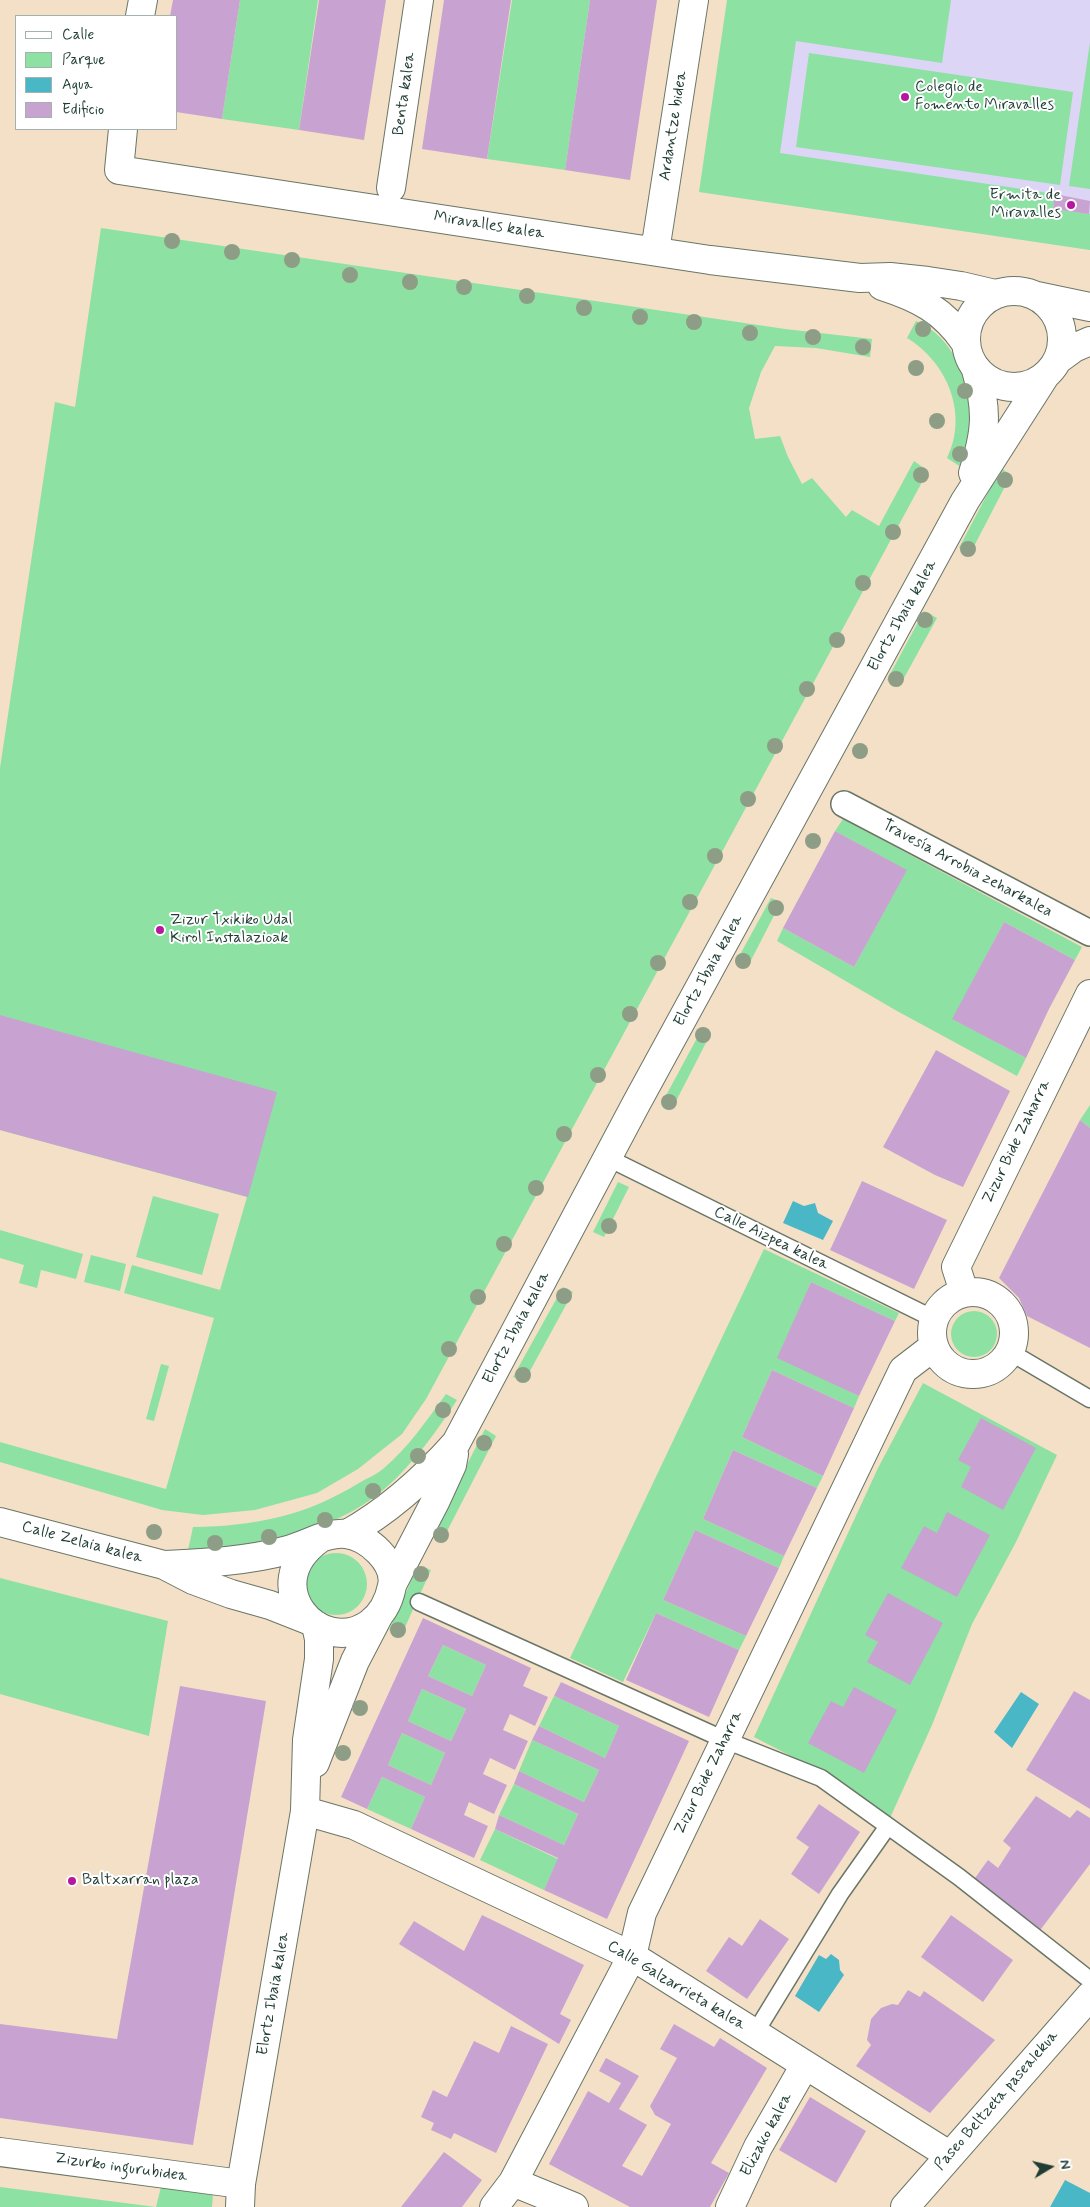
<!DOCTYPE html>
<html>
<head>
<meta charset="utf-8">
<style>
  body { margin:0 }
  #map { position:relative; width:1090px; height:2207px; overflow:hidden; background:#f4e0c6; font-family:Mynerve,sans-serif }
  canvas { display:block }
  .legend { position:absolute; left:15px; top:15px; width:162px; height:115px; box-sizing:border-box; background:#fff; border:1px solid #a5b1ae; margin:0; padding:6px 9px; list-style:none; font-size:15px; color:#1f3d34 }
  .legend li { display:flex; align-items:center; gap:10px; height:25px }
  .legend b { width:25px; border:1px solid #a5b1ae }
  .north { position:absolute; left:1025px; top:2142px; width:50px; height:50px; -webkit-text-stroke:4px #fff; paint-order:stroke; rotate:81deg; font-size:14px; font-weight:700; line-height:20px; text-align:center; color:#1f3d34 }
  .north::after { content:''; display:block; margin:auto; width:18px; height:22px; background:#1f3d34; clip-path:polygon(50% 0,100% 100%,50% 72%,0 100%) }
</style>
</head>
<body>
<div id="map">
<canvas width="1090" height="2207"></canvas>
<ul class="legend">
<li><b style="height:6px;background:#fff"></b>Calle</li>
<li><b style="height:14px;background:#8de1a2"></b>Parque</li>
<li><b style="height:14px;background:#4ab7c6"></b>Agua</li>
<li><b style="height:14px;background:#c8a3d1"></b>Edificio</li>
</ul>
<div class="north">N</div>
</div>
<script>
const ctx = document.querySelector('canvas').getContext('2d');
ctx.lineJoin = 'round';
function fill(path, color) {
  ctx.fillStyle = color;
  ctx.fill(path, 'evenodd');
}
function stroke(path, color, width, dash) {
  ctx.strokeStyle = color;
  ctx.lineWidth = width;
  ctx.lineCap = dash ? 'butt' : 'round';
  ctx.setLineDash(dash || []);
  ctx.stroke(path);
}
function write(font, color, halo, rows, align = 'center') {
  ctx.font = font + ' Mynerve,sans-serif';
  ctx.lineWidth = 4;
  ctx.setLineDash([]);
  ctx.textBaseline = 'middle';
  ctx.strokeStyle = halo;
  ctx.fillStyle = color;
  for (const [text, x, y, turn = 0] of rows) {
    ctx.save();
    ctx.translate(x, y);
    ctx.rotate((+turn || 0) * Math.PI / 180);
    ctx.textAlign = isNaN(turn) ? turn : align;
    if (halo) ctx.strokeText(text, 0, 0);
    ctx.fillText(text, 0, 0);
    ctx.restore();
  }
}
fill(new Path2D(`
  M734,0H1090V250L706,193Z`), '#dcd5f6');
fill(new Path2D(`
  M240,0H318L299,130L222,119Z
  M512,0H590L565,170L487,159Z
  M727,0H951L942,63L796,41L780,153L1055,194L1053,209L1090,214V250L699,192Z
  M1090,42V189L1069,186Z
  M809,53L1073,92L1060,185L796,147Z
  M101,228L785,329L872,339L870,357L816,348L775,346L761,372L749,408L755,439L780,436L788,457L802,484L812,478L846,517L852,510L879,526L914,461L928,471L426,1399L402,1434L358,1469L317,1493L255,1510L203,1515L162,1510L0,1462V1442L166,1489L214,1318L124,1293L132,1265L220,1290L247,1197L0,1130V768L55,402L75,407Z
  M916,321C953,335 978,392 971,429C969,442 964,454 961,467L947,458C969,414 947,362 907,338Z
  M1001,468L1011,475L970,554L959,548Z
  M924,611L937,618L899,687L887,680Z
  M843,819L1082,947L1075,960L1004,922L953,1019L1026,1058L1017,1076L897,1011L777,941L783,928L854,967L906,870L835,831Z
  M771,898L781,902L747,968L736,962Z
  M703,1027L711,1033L673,1107L663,1101Z
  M1090,1105V1128L1080,1120Z
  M618,1182L629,1187L604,1237L593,1232Z
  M153,1196L219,1214L202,1275L136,1257Z
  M0,1230L83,1254L76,1279L41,1270L37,1288L19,1283L24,1265L0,1258Z
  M764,1249L899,1313L895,1321L811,1282L779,1357L859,1396L854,1408L772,1370L742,1437L823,1476L817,1488L733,1450L703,1519L784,1556L779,1568L695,1530L663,1600L746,1636L739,1650L656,1613L623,1682L570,1658Z
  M91,1255L126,1264L120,1291L84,1282Z
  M563,1287L573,1292L524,1382L513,1377Z
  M951 1334a23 23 0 1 1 46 0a23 23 0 1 1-46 0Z
  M161,1364L169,1366L154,1421L146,1419Z
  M923,1383L1057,1455L1016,1542L972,1624L932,1725L890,1818L820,1771L754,1737L878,1468Z
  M446,1394L457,1400C436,1433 405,1475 373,1498C331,1528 273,1545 222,1551C211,1552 199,1550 188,1550L193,1527C256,1526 305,1516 359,1483C367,1478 376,1475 383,1469C408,1448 427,1420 446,1394Z
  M485,1429L496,1436L442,1541L432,1534Z
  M305 1584a31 31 0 1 1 62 0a31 31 0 1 1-62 0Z
  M418,1566L431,1570L401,1636L389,1630Z
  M0,1578L168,1621L149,1736L0,1694Z
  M443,1645L486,1665L472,1696L428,1676Z
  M422,1689L466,1709L451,1741L408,1721Z
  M554,1696L619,1726L605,1758L539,1726Z
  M402,1733L445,1753L431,1785L388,1765Z
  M532,1740L599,1770L584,1802L519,1771Z
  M382,1777L425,1797L411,1829L367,1809Z
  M514,1784L578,1814L564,1845L499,1815Z
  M495,1829L558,1859L544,1890L480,1860Z
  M0,2187L156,2207L161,2187L213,2195L212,2207H0Z`), '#8de1a2');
fill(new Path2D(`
  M793,1201L804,1206L815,1203L818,1213L833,1221L823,1240L783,1223Z
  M1021,1692L1039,1704L1012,1748L994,1732Z
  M831,1954L839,1960L840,1970L844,1975L819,2012L795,1996L819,1955L826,1959Z
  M1065,2180L1090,2193V2207H1050Z`), '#4ab7c6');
fill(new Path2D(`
  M173,0H240L222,119L176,112V16H170Z
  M319,0H386L364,140L299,130Z
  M444,0H511L487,159L422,149Z
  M590,0H657L630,180L565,170Z
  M1055,194L1090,201L1089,214L1053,209Z
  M835,831L907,870L854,967L783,928Z
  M1004,922L1075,960L1049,1009L1026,1058L952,1019Z
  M0,1015L277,1092L248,1197L0,1130Z
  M936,1050L1010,1091L963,1187L935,1175L883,1147Z
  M1080,1120L1090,1128V1348L1027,1316L1019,1298L999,1278Z
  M862,1181L947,1220L914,1289L830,1250Z
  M811,1282L895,1321L859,1396L777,1358Z
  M772,1370L854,1408L823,1476L742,1437Z
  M981,1418L1036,1448L1003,1510L961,1487L971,1467L958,1460Z
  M733,1450L817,1488L784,1556L703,1519Z
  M947,1512L990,1535L957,1597L901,1568L924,1526L937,1533Z
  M695,1530L779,1568L746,1636L663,1600Z
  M888,1593L943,1623L910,1685L867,1662L878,1642L865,1635Z
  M656,1613L739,1650L709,1717L626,1680Z
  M423,1618L531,1668L523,1686L548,1697L535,1726L510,1714L503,1730L528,1741L515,1770L490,1758L483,1774L507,1785L494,1814L469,1802L464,1815L488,1826L474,1858L411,1829L425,1797L382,1777L367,1809L341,1797ZM443,1645L486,1665L472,1696L428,1676ZM422,1689L466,1709L451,1741L408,1721ZM402,1733L445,1753L431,1785L388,1765Z
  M561,1682L689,1741L607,1919L544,1890L558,1858L495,1829L499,1815L564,1845L578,1814L514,1784L519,1771L584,1802L599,1770L532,1740L539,1726L605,1758L619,1726L554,1696Z
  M180,1686L266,1701L193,2145L0,2118V2024L117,2039Z
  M854,1687L897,1710L864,1773L808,1743L831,1701L843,1707Z
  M1074,1691L1090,1700V1809L1026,1770Z
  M1036,1796L1070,1818L1077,1810L1090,1818V1864L1038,1933L970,1885L988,1860L998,1868L1011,1848L1003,1841Z
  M819,1804L860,1832L819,1894L791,1874L809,1847L796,1838Z
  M482,1915L584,1965L560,2014L571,2020L559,2044L399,1944L414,1921L464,1951Z
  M951,1915L1013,1960L983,2002L921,1957Z
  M760,1919L789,1939L747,1999L706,1971L729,1937L742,1946Z
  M908,1990L920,1997L924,1991L995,2040L930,2113L856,2066L871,2045L867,2040L871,2019L881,2008L892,2004L898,2005Z
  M674,2024L714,2047L720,2038L767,2068L711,2163L729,2173L710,2207H630L549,2164L588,2091L609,2103L621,2083L599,2071L606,2058L639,2076L619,2109L647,2125L622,2166L642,2176L671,2124L655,2115L650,2106L677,2058L660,2049Z
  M511,2026L548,2044L496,2153L454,2133L451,2139L431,2130L434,2123L421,2117L433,2090L447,2097L474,2041L499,2053Z
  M810,2097L866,2131L836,2183L779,2150Z
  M444,2152L482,2180L462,2207H401Z`), '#c8a3d1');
const service = new Path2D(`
  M608,1158L934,1319
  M1010,1352L1090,1399
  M419,1602L725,1740L821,1778L959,1877L1090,1980
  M755,2033L840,1894L888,1826`);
const pedestrian = new Path2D(`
  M844,804L1090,933`);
const minor = new Path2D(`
  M140,16L143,0
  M123,129L119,170L710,260L860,278L890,277L928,281L961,286L995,294
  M391,188L419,0
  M655,251L694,0
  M882,286C919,298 943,310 965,342
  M932 1333a41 41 0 1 1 82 0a41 41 0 1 1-82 0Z
  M964,1292L956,1267L1090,994
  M305,1811L354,1825L632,1956L949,2155
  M0,2152L241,2184
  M513,2182L574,2207
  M494,2207L513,2182L632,1956L642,1913L903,1370L933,1347
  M730,2207L758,2147L805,2065`);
const tertiary = new Path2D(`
  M966 339a48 48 0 1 1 96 0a48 48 0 1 1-96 0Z
  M1037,296L1090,307
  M1059,359L1074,348L1090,341
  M973,473C986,432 988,411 976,370
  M0,1522L164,1565L193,1580L231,1594L270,1605L308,1620
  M347,1534C388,1511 424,1479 456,1443L636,1104L965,501L1045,376
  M164,1565C205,1563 248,1561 288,1550C307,1545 326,1532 346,1534C368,1536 397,1563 392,1586C389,1601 382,1615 369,1624C320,1658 256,1586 318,1540
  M393,1583L436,1500L452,1465L454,1454
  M315,1763L355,1661L379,1615
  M240,2207L241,2184L305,1811L307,1740L319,1659V1639L316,1625
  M905,2207L1090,1996`);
stroke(service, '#6a7667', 19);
stroke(pedestrian, '#6a7667', 28);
stroke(minor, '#6a7667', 30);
stroke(tertiary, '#6a7667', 30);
stroke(service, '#fff', 16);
stroke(pedestrian, '#fff', 25);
stroke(minor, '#fff', 28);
stroke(tertiary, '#fff', 28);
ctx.fillStyle = '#8e9d85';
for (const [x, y] of [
  [172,241],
  [232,252],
  [292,260],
  [350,275],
  [410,282],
  [464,287],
  [527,296],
  [584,308],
  [640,317],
  [694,322],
  [923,329],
  [750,333],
  [813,337],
  [863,347],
  [916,368],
  [965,391],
  [937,421],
  [960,454],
  [921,475],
  [1005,480],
  [893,532],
  [968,549],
  [863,583],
  [925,620],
  [837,640],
  [896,679],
  [807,689],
  [775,746],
  [860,751],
  [748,799],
  [813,841],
  [715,856],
  [690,902],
  [776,908],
  [743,961],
  [658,963],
  [630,1014],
  [703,1035],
  [598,1075],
  [669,1102],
  [564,1134],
  [536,1188],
  [609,1226],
  [504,1244],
  [564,1296],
  [478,1297],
  [449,1349],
  [523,1375],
  [443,1410],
  [484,1443],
  [418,1456],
  [373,1491],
  [325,1520],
  [154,1532],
  [441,1535],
  [269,1537],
  [215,1543],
  [421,1574],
  [398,1630],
  [360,1708],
  [343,1753]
]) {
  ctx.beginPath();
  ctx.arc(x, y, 8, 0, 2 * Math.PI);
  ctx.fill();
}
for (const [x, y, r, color] of [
  [905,97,5,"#b5179e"],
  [1071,205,5,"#b5179e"],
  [160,930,5,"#b5179e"],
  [72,1881,5,"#b5179e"]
]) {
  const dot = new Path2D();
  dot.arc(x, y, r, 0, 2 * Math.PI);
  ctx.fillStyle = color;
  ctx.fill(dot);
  stroke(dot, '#fff', 2);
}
write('16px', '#1f3d34', '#fff', [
  ["Colegio de",915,88],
  ["Fomento Miravalles",915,106],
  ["Ermita de",1061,196,"right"],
  ["Miravalles",1061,214,"right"],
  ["Zizur Txikiko Udal",170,921],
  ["Kirol Instalazioak",170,939],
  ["Baltxarran plaza",82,1881]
], 'left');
write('16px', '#1f3d34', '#fff', [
  ["Benta kalea",405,94,-82],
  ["Ardantze bidea",674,126,-81],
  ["Miravalles kalea",489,226,9],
  ["Elortz Ibaia kalea",903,616,-61],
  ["Travesía Arrobia zeharkalea",967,869,28],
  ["Elortz Ibaia kalea",709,971,-61],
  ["Zizur Bide Zaharra",1017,1142,-64],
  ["Calle Aizpea kalea",771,1239,26],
  ["Elortz Ibaia kalea",517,1328,-62],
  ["Calle Zelaia kalea",82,1543,15],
  ["Zizur Bide Zaharra",709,1773,-64],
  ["Calle Galzarrieta kalea",676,1986,31],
  ["Elortz Ibaia kalea",274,1994,-80],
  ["Paseo Beltzeta pasealekua",997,2101,-49],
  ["Elizako kalea",767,2135,-62],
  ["Zizurko ingurubidea",121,2168,8]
]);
</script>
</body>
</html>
